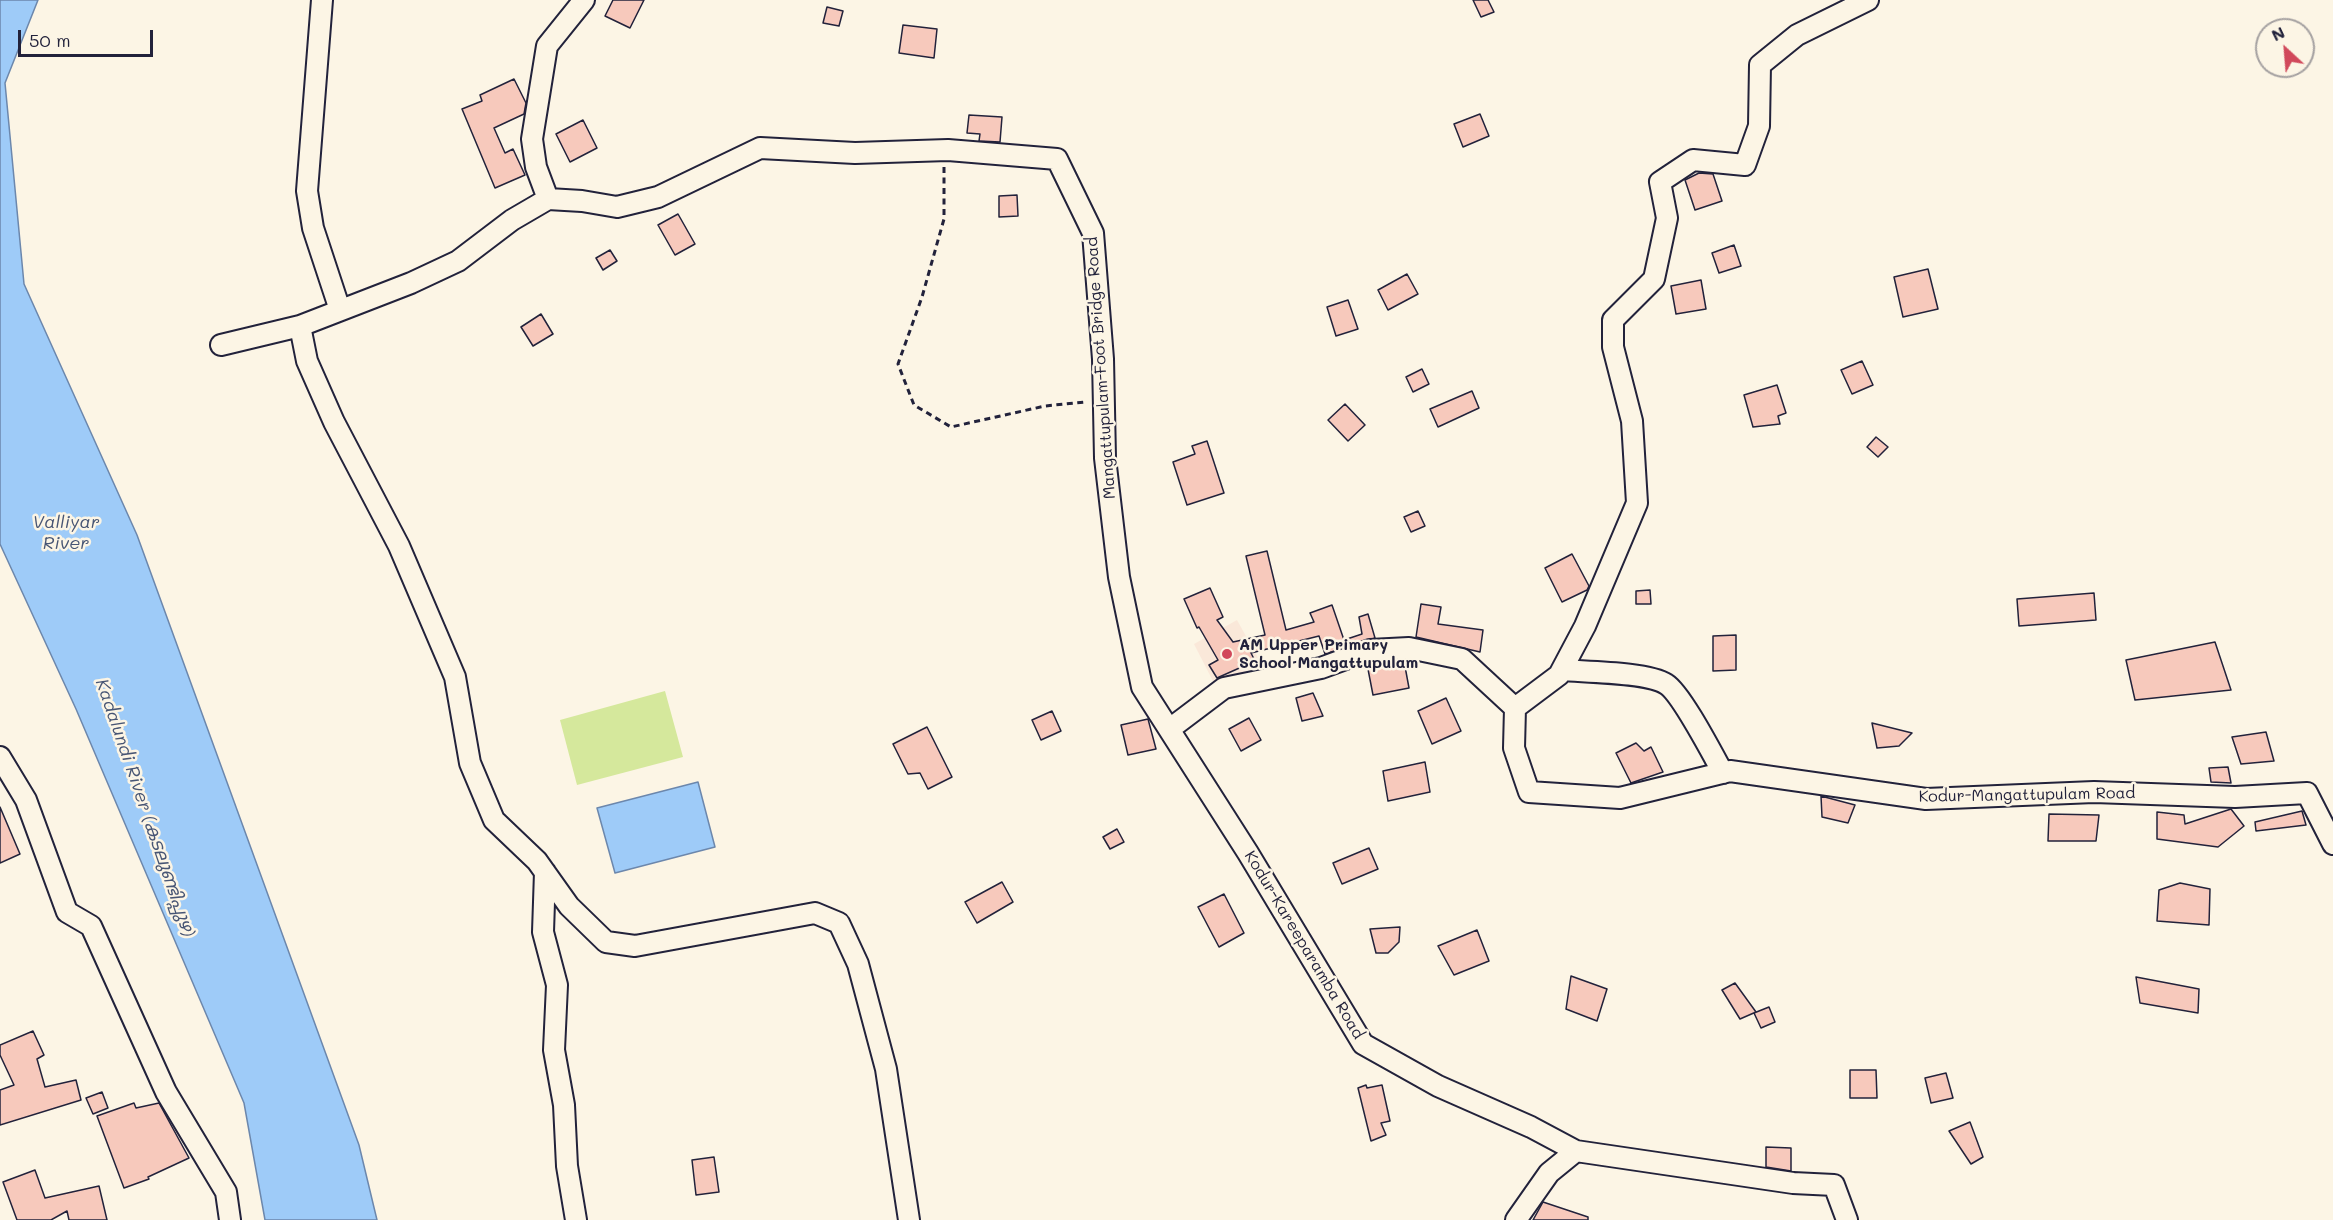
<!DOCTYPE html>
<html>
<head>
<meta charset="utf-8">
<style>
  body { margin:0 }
  #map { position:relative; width:2333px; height:1220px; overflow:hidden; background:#fcf5e5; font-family:Mali,sans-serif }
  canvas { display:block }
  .north { position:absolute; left:2255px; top:18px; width:60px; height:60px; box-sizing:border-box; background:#fcf5e5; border:2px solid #a5a1a1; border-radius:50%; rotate:334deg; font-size:16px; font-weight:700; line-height:24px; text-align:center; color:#22223b }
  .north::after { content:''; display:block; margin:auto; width:21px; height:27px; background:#d1495b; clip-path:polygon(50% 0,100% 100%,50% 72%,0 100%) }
  .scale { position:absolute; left:18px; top:30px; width:135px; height:27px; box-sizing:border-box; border:3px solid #22223b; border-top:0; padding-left:8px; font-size:18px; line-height:21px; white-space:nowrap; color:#22223b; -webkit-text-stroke:4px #fcf5e5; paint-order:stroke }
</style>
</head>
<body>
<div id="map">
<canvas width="2333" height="1220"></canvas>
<div class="north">N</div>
<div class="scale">50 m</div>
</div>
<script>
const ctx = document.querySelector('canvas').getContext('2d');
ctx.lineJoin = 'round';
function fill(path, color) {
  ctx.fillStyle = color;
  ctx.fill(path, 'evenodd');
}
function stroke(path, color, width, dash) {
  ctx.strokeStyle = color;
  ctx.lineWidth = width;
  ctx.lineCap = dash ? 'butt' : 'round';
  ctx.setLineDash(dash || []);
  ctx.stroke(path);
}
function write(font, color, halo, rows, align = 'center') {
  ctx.font = font + ' Mali,"Noto Sans Malayalam",sans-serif';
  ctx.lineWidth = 5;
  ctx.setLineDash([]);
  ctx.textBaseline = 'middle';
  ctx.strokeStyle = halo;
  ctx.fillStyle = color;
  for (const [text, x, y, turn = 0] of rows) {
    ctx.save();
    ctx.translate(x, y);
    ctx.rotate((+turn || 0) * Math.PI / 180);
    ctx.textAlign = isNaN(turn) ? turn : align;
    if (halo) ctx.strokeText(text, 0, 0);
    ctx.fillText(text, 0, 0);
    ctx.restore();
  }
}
fill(new Path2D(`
  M1237,620L1261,663L1216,687L1194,644Z`), '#fae8d9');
fill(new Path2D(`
  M665,691L683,757L577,785L560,720Z`), '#d5e89c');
const water = new Path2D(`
  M0,0H38L5,83L24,284L137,535L359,1145L377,1220H265L244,1103L76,709L0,544Z
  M698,782L715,847L615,873L597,808Z`);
fill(water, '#9ecbf8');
stroke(water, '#6c87ac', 1.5);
const building = new Path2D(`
  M613,0H644L630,28L605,16Z
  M1473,0H1488L1494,12L1481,17Z
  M827,7L843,11L839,26L823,23Z
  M903,25L937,29L934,58L899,53Z
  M514,79L526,103L524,114L494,128L505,153L513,149L525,175L495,188L462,109L482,101L480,95Z
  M1480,114L1489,136L1463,147L1454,124Z
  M969,115L1002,117L1000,142L979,141L980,134L967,133Z
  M583,120L597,148L570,162L556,134Z
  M1699,173L1713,174L1722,201L1695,210L1685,180Z
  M1017,195L1018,216L999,217V196Z
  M678,214L695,244L675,255L658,225Z
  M1734,245L1741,266L1719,273L1712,253Z
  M610,250L617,261L603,270L596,258Z
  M1928,269L1938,309L1903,317L1894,277Z
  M1407,274L1418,294L1388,310L1378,290Z
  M1701,280L1706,309L1676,314L1671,286Z
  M1348,300L1358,329L1336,336L1327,307Z
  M541,314L553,334L533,346L521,327Z
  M1862,361L1873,385L1852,394L1841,370Z
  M1422,369L1429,384L1413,392L1406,377Z
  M1777,385L1786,413L1778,416L1780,424L1753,427L1744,395Z
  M1472,391L1479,408L1438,427L1430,409Z
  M1345,404L1365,425L1348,441L1328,420Z
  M1876,437L1888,447L1878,457L1867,447Z
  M1207,441L1224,493L1187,505L1173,462L1195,454L1192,446Z
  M1418,511L1425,526L1411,532L1404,517Z
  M1267,551L1286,630L1314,622L1310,613L1332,605L1344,640L1362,634L1359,617L1368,614L1375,638L1325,654L1319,636L1251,653L1255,661L1217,678L1209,665L1218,660L1199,627L1197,628L1184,599L1210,588L1223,617L1217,620L1233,642L1265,635L1246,556Z
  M1572,554L1589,586L1587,590L1562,602L1545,568Z
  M1650,590L1651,604H1636V591Z
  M2094,593L2096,620L2019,626L2017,599Z
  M1421,604L1441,607L1438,624L1483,630L1480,652L1416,637Z
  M1736,635V670L1713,671V636Z
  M2215,642L2231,690L2135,700L2126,660Z
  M1382,661L1383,664L1404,661L1409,688L1373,695L1367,664Z
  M1313,693L1323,716L1302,721L1296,698Z
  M1446,698L1461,731L1432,744L1418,711Z
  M1052,711L1061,731L1041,740L1032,720Z
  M1249,718L1261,740L1241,751L1229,729Z
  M1148,719L1156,749L1128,755L1121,725Z
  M1872,723L1912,733L1899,746L1877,748Z
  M927,727L952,777L928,789L920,773L908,774L893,744Z
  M2266,732L2274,761L2241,764L2232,737Z
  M1636,743L1644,751L1651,747L1663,772L1631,783L1616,753Z
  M1425,762L1430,792L1388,801L1383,771Z
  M2228,767L2231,783L2211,782L2209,768Z
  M1821,796L1855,805L1848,823L1822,817Z
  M0,807L20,854L0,863Z
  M2231,809L2244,826L2218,847L2157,839V812L2184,815L2185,824Z
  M2302,811L2306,825L2256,831L2255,822Z
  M2049,814L2099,815L2096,841H2048Z
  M1117,829L1124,842L1110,849L1103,837Z
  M1369,848L1378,869L1342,884L1333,863Z
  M1002,882L1013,902L977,923L965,902Z
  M2180,883L2210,889L2209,925L2157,921L2159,890Z
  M1224,894L1244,933L1219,947L1198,907Z
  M1400,927L1399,942L1388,953H1376L1370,929Z
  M1477,930L1489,961L1454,975L1438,946Z
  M1571,976L1607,989L1597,1021L1566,1009Z
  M2136,977L2199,989L2198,1013L2140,1003Z
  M1735,983L1756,1012L1740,1019L1722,990Z
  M1769,1007L1775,1022L1761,1028L1754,1013Z
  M33,1031L44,1055L37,1059L45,1087L76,1080L81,1100L0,1125V1090L14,1085L0,1055V1045Z
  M1850,1070H1876L1877,1098H1850Z
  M1946,1073L1953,1098L1931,1103L1925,1078Z
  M1366,1085L1367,1088L1382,1085L1390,1121L1381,1123L1386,1135L1371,1141L1358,1088Z
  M102,1092L108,1108L93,1114L86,1098Z
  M134,1103L136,1108L159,1103L189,1158L148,1177L149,1179L124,1188L97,1116Z
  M1970,1122L1983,1157L1971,1164L1949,1131Z
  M1766,1147L1791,1148V1171L1766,1167Z
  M714,1157L719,1192L696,1195L692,1160Z
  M35,1170L45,1198L99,1186L107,1220H69L67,1211L51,1220H17L3,1182Z
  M1543,1202L1588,1217V1220H1533Z`);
fill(building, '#f7c9bc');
stroke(building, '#22223b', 1.5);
const minor = new Path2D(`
  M322,0L307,191L313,228L340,310
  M548,199L536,167L532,139L547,46L584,0
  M221,345L300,326
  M1562,670C1585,672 1648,672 1666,684C1681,693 1713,755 1723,773
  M1515,708L1514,748L1529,792L1620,798L1730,771L1926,799L2094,792L2235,797L2307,793L2333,844
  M1515,708L1559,675L1585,626L1637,503L1632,421L1613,347V320L1654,279L1667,218L1660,182L1693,160L1745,165L1759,126L1760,65L1797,35L1868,0
  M1171,728L1224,688L1321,668L1370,650L1409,648L1462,659L1515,708
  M0,757L26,800L67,912L91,926L166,1092L226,1192L230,1220
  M545,872L543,932L557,985L554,1050L564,1105L567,1166L576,1220
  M909,1220L886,1069L858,964L839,923L815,913L635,946L606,942L569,906L537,861L494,820L470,763L455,677L399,546L334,422L307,361L300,326L411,283L458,261L512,220L548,199L582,201L617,207L658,197L760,148L855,153L948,150L1057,159L1093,233L1103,359L1105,458L1119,577L1142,687L1248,853L1363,1044L1438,1086L1531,1127L1576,1151L1793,1183L1834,1185L1847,1220
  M1516,1220L1549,1173L1576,1151`);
stroke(minor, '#22223b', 24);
stroke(new Path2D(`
  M944,167V219L922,297L898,364L914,405L951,427L1045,406L1085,402`), '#22223b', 3, [6, 4.5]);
stroke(minor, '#fcf5e5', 20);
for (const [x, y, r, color] of [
  [1227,654,6,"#d1495b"]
]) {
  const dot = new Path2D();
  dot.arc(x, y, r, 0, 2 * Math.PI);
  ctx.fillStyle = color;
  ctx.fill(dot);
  stroke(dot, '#fcf5e5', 2);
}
write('16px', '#22223b', '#fcf5e5', [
  ["Mangattupulam-Foot Bridge Road",1101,368,-94],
  ["Kodur-Mangattupulam Road",2027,795,-1],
  ["Kodur-Kareeparamba Road",1304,945,59]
]);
write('bold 16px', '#22223b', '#fcf5e5', [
  ["AM Upper Primary",1239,645],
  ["School Mangattupulam",1239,663]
], 'left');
write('italic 18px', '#475574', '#fcf5e5', [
  ["Valliyar",66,522],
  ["River",66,543],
  ["Kadalundi River (കടലുണ്ടിപ്പുഴ)",145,808,71]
]);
</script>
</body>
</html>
